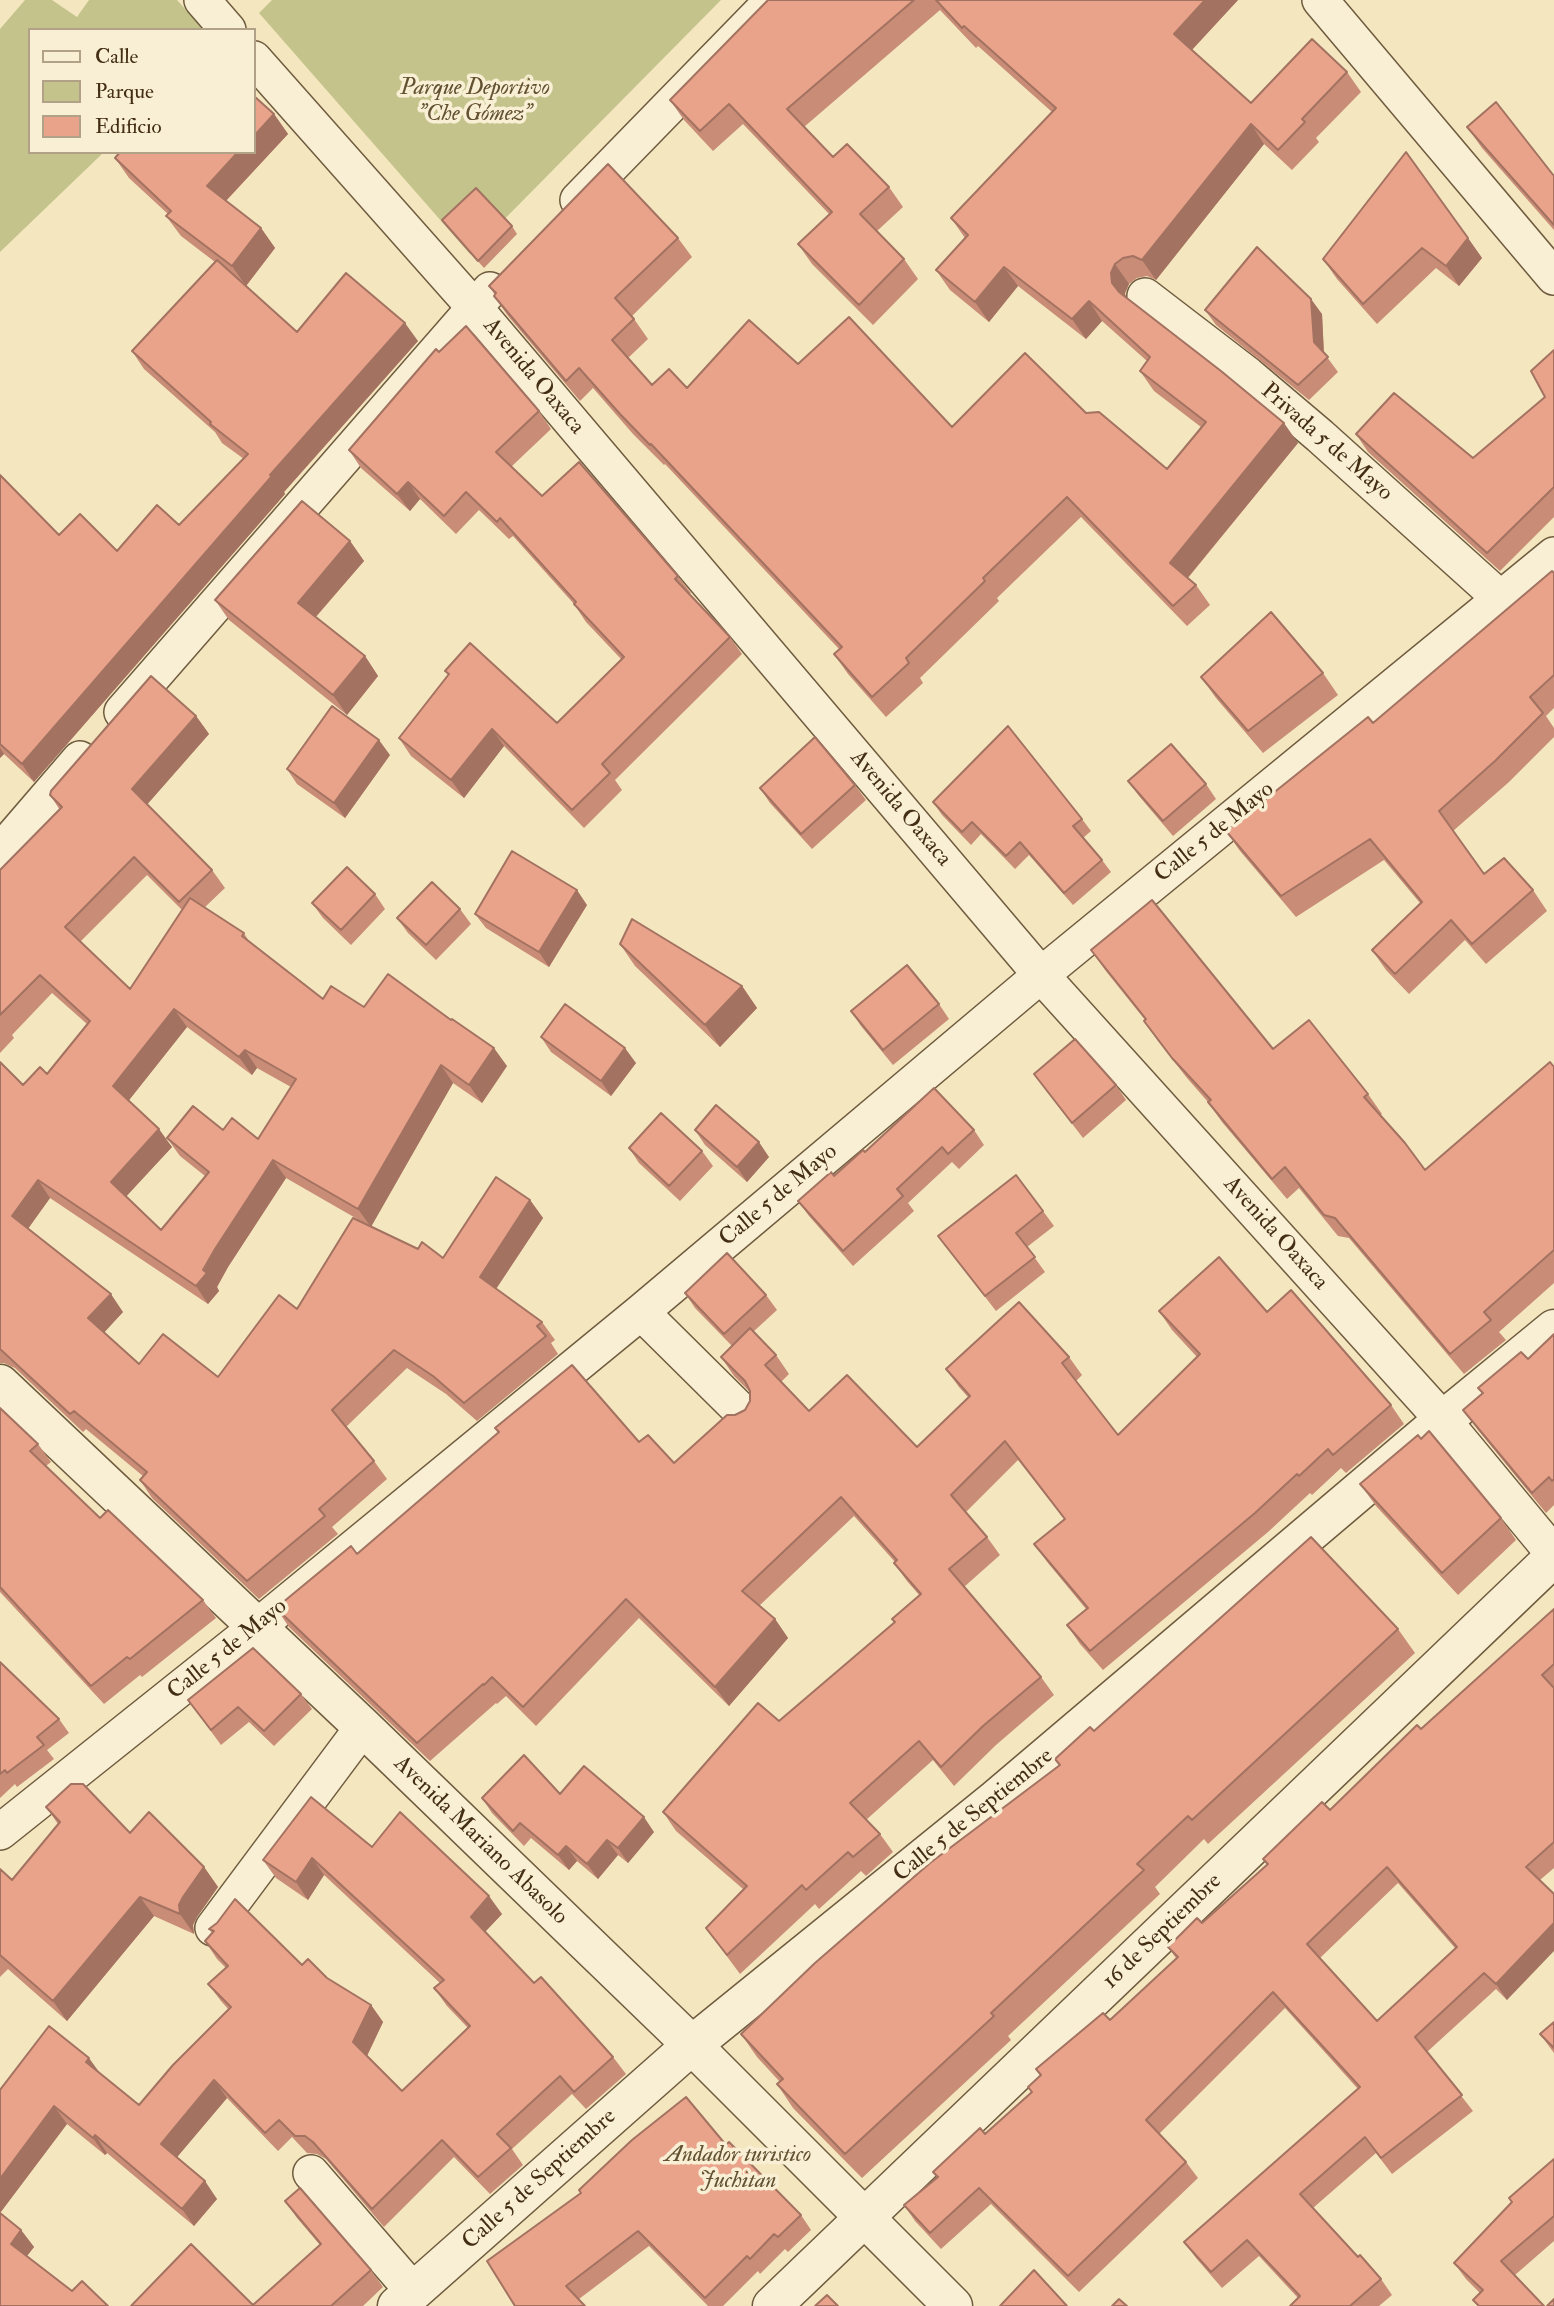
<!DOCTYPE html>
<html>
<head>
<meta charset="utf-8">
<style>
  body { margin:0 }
  #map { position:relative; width:1554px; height:2306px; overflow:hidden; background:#f4e6bf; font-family:"IM FELL Double Pica",serif }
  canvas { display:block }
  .legend { position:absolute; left:28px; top:28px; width:228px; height:126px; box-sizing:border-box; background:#f8efd5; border:2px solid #b0a187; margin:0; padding:9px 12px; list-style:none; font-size:21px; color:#432d13 }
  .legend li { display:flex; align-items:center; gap:14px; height:35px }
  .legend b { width:35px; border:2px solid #b0a187 }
</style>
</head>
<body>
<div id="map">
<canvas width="1554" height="2306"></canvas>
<ul class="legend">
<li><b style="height:9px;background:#f8efd5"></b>Calle</li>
<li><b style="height:19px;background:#c4c38c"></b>Parque</li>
<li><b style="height:19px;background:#e9a38a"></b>Edificio</li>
</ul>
</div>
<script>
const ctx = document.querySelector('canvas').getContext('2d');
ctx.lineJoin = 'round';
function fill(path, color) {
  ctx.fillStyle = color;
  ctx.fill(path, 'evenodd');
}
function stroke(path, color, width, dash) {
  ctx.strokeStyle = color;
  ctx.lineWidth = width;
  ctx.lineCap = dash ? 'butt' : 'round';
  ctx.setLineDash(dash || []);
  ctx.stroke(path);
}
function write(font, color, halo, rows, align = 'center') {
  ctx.font = font + ' "IM FELL Double Pica",serif';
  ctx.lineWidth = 7;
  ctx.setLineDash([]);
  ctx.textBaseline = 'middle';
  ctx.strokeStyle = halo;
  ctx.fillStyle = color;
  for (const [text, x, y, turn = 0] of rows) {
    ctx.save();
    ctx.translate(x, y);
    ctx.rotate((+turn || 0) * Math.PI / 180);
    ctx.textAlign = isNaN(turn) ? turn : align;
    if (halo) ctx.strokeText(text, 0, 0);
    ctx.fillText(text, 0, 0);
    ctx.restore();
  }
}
fill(new Path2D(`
  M25,0H52L77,17L89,0H177L204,30H30V152H104L0,252V29Z
  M272,0H721L470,254L259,13Z`), '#c4c38c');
const minor = new Path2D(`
  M202,0L228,30
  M1320,0L1554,277
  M254,59L474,307L1041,975L1443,1420L1554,1554
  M578,200L773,0
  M1145,296L1248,375L1320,436L1501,599
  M122,712L490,290
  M0,852L80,759
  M641,1312L744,1414
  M0,1832L257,1627L641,1312L1041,975L1554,555
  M213,1928L363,1727
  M311,2173L414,2292`);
const tertiary = new Path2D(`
  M0,1384L363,1727L692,2045L953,2306
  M397,2306L692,2045L996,1799L1443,1420L1554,1329
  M772,2306L1554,1557`);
stroke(minor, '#6f5b3e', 38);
stroke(tertiary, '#6f5b3e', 41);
stroke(minor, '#f8efd5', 35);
stroke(tertiary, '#f8efd5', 38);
fill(new Path2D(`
  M768,0H1238L1192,50L1251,103L1347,72L1361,92L1316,138L1319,142L1292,170L1264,144L1156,280L1147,276L1137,278L1129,284L1125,293L1126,297L1298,443L1188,578L1196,585L1210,605L1187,626L1081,517L997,598L999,601L920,678L923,683L886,717L848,674L834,654L839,649L665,464L664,465L633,434L593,388L580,401L508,316L494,296L495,295L489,286L678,238L692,257L632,316L648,339L628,358L652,385L687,388L798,364L952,427L1086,413L1167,469L1201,427L1154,391L1140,371L1147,361L1102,321L1086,339L1018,286L989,322L950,290L936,270L965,238L951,218L1052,112L978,46L976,48L940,10L804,127L833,157L889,187L903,207L877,231L904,259L918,279L873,325L812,264L798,244L829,214L743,124L713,151L684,120L670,100Z
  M274,114L288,134L226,201L261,228L275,248L246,286L297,332L418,341L284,492L285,494L34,782L4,754L0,758V475L59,535L117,551L179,525L244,459L222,443L215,432L144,369L132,351L215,262L181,236L166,216L168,214L129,178L115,158Z
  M1467,127L1554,176V230L1482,148Z
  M1406,152L1482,258L1459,286L1436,268L1377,324L1337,279L1323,259Z
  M442,220L512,226L517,234L484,268L447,227Z
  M1205,310L1322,314L1324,353L1338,372L1309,400L1216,325Z
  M1554,350V517L1500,571L1368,452L1356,434L1473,458L1545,397Z
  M439,352L539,411L551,429L511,467L542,496L678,576L691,593L689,594L730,637L742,654L615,780L622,790L584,828L504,746L464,798L411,756L399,738L448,675L445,671L557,723L621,659L586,622L574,604L513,536L509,539L479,510L456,534L420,499L410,511L361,468L349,450Z
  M350,541L364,561L316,617L365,656L378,676L347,715L229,620L215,600Z
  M1554,573V708L1546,716L1554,728V737L1509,782L1453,831L1484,874L1533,890L1547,911L1486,964L1465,940L1409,994L1386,970L1372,950L1420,903L1384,860L1296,917L1240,851L1226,831L1373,723Z
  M1323,673L1338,695L1263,753L1216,698L1201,677Z
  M196,716L209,734L147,804L212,870L225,888L205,907L244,933L250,943L323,999L364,1007L507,1066L482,1103L453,1083L371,1226L418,1249L443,1258L530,1200L543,1218L496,1289L542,1322L555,1340L551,1343L558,1354L477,1421L446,1394L407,1368L346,1427L374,1461L387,1479L332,1527L338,1534L259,1599L152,1498L140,1480L143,1476L86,1429L83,1432L15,1368L4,1363H0V1062L23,1085L47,1074L87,1024L52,993L12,1035L14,1038L0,1053V870L60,810L50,795ZM147,875L182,910L130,989L80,942ZM187,1027L252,1075L257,1068L291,1087L258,1139L223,1130L167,1138L180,1156L205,1176L161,1230L126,1196L172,1147L129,1100ZM286,1178L359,1220L297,1309L218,1377L139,1364L104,1332L123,1312L28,1229L50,1198L208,1304L219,1291L217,1287L228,1267Z
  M390,755L345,818L297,784L287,769Z
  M1128,781L1206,784L1216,799L1173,836L1139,796Z
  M855,785L866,800L812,849L770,803L760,788Z
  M933,802L1082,819L1091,831L1083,838L1102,860L1111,872L1073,905L1029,855L1015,869L981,834L971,845L942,815Z
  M375,894L385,909L351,945L323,918L312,903Z
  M587,905L549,967L486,928L475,914Z
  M460,909L471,924L436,960L408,933L397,918Z
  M620,944L742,986L757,1008L720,1047L635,966Z
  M1091,950L1273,1049L1368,1094L1382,1114L1380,1115L1425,1170L1554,1067V1283L1499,1332L1506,1340L1464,1374L1349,1238L1338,1236L1299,1188L1287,1199L1222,1122L1208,1102L1187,1078L1158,1041L1144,1021L1145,1020L1105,970Z
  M939,1004L949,1019L893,1065L861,1026L851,1011Z
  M541,1037L636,1063L611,1096L551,1052Z
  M1034,1074L1116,1085L1126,1100L1083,1138Z
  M695,1130L769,1157L747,1182L705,1145Z
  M974,1130L984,1145L959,1169L952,1162L908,1203L914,1211L853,1266L809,1216L798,1201L834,1176L865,1152Z
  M629,1148L702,1151L713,1166L680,1201L639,1163Z
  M1043,1211L1054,1226L1027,1247L1045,1272L996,1311L938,1236Z
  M685,1293L766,1295L777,1310L753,1332L776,1355L789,1374L781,1382L809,1411L917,1447L968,1397L959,1387L946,1369L1069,1357L1082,1375L1076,1381L1118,1435L1197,1357L1172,1330L1159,1311L1267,1312L1391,1405L1404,1424L1346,1473L1341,1468L1312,1495L1310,1493L1268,1532L1103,1670L1080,1644L1067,1625L1086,1609L1048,1563L1034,1544L1064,1519L1018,1460L966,1512L987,1537L1000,1555L964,1587L1041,1677L1054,1695L996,1745L954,1786L933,1760L866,1820L880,1834L893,1852L866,1876L861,1871L819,1909L815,1904L740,1974L706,1928L743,1889L676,1831L663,1812L779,1721L895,1622L920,1596L907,1581L894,1563L895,1562L854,1516L759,1606L775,1619L788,1638L729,1706L639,1618L536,1726L506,1696L497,1704L496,1703L430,1761L289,1627L276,1608L357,1554L498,1433L495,1428L639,1442L674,1463L735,1415L745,1410L750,1401V1392L734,1376L721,1357L732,1346L695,1308Z
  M1554,1334V1505L1546,1513L1478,1430L1463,1410L1482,1393L1478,1388L1528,1359Z
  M0,1408L38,1444L51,1462L46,1466L100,1518L203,1600L216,1618L142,1677L140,1675L104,1704L0,1592Z
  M1421,1439L1501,1518L1516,1540L1458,1595L1376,1506L1360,1484Z
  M1554,1609V1868L1540,1880L1507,2000L1496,1989L1427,2052L1473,2111L1392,2174L1376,2153L1313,2208L1358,2257L1381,2279L1392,2295L1379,2306H1290L1298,2298L1259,2256L1222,2288L1196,2258L1184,2242L1358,2089L1285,2008L1159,2134L1186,2162L1198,2178L1079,2292L991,2204L941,2249L915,2221L904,2205L937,2178L933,2172L985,2134L1031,2092L1028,2087L1041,2076L1036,2069L1110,2020L1176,1958L1168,1947L1202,1923L1267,1865L1263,1859L1330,1810ZM1398,1883L1455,1948L1377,2021L1320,1958Z
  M1398,1629L1415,1653L1208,1844L1204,1839L1155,1887L1160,1894L1008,2036L1011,2040L862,2178L793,2108L777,2084L780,2082L757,2057L741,2034L1059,1765L1055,1759L1094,1731Z
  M0,1662L59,1719L69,1733L47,1750L54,1759L17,1787L15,1784L0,1798Z
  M301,1694L312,1709L274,1746L249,1722L221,1745L188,1700Z
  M560,1794L654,1832L628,1863L618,1855L598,1879L577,1861L569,1870L531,1838L524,1846L492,1813L482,1798Z
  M46,1807L130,1833L204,1867L218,1887L197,1917L193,1925L194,1934L154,1916L67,2021L8,1969L0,1977V1869L12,1880L58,1824Z
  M372,1847L502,1914L485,1932L534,1983L613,2057L626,2074L586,2109L572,2094L512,2149L523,2165L490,2194L454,2157L384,2227L326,2159L317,2154L307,2153L292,2137L278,2151L227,2098L176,2158L217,2199L194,2226L107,2153L105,2155L67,2124L0,2213L21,2230L34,2247L27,2256L72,2291L0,2306V2090L100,2073L139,2105L229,2010L221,2001L208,1984L226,1968L217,1959L205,1941L212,1933L209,1929L302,1965L327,1978L371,2005L383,2022L367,2056L402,2091L468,2028L447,2006L434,1988L440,1983L324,1875L308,1900L276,1878L263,1860Z
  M1554,2022V2053L1540,2034Z
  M726,2145L801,2215L811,2230L788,2252L785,2249L760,2274L758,2271L723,2306H708L649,2246L579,2299L515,2306Z
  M1554,2159V2241L1515,2275L1544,2306H1478L1473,2300L1480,2293L1466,2279L1454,2263Z
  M285,2201L371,2270L383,2287L363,2306H131L253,2305L320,2245L297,2218Z`), '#c88c77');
fill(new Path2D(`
  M1205,0H1238L1188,54L1174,34Z
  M274,114L288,134L221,206L207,186L238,152H254V136Z
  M1251,124L1264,144L1156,280L1142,260Z
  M261,228L275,248L246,286L232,266Z
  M1468,238L1482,258L1459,286L1446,266Z
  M1115,264L1129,284L1125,293L1126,303L1112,283L1111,273Z
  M1004,267L1018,286L989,322L975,302Z
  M1311,299L1322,314L1324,357L1314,342Z
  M1089,301L1102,321L1086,339L1072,319Z
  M405,323L418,341L284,492L285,494L34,782L22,764L270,475Z
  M1284,423L1298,443L1184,582L1170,563Z
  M408,482L420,499L410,511L397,494Z
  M350,541L364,561L311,622L298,603Z
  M365,656L378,676L347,715L333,695Z
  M196,716L209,734L145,807L132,789Z
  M492,729L504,746L464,798L451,780Z
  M379,740L390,755L345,818L334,803Z
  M0,748L4,754L0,758Z
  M577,890L587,905L549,967L539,952Z
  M742,986L757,1008L720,1047L705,1025Z
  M174,1009L187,1027L126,1104L113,1086Z
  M494,1048L507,1066L482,1103L469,1085Z
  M625,1048L636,1063L611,1096L601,1081Z
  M245,1050L257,1068L252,1075L239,1057Z
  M441,1065L453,1083L371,1227L358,1209Z
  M159,1129L172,1147L123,1200L111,1182Z
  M759,1142L769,1157L747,1182L737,1167Z
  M273,1160L286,1178L228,1267L217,1287L219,1291L208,1304L196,1286L215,1249Z
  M38,1180L50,1198L24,1234L12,1216Z
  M530,1200L543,1218L492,1295L480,1277Z
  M111,1294L123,1312L101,1336L88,1318Z
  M775,1619L788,1638L729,1706L715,1687Z
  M644,1817L654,1832L628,1863L618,1848Z
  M607,1840L618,1855L598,1879L587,1864Z
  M566,1846L577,1861L569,1870L558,1855Z
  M312,1858L324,1875L308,1900L296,1882Z
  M204,1867L218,1887L197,1917L193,1925L194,1934L180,1914L179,1905L183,1897Z
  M489,1896L502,1914L483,1934L471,1917Z
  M140,1897L154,1916L67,2021L53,2001Z
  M1554,1923V1951L1507,2000L1496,1984Z
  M371,2005L383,2022L365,2060L353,2042Z
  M89,2058L102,2076L86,2062Z
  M214,2080L227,2098L173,2162L161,2144Z
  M54,2106L67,2124L0,2213V2179Z
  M95,2135L107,2153L105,2155L93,2138Z
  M205,2181L217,2199L194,2226L182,2209Z
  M21,2230L34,2247L23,2261L11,2244Z`), '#a37261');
const building = new Path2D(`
  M768,0H914L787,109L833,157L847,144L889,187L860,214L904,259L859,305L798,244L832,212L729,104L700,131L670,100Z
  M936,0H1205L1174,34L1251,103L1312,39L1347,72L1302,119L1305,122L1278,150L1251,124L1142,260L1133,256L1123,258L1115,264L1111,273L1112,283L1119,292L1221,371L1284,423L1170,563L1196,585L1173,606L1067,497L983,578L985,581L906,658L909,663L872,697L834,654L842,647L651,444L650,445L620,414L579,368L566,381L494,296L496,293L489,286L608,164L678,238L615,298L634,319L612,340L652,385L669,369L687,388L749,320L798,364L849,317L952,427L1025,353L1086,413L1099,412L1167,469L1206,422L1140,371L1150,357L1089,301L1072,319L1004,267L975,302L936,270L968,235L951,218L1056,108L964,26L962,28Z
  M254,96L274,114L254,136Z
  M1496,102L1554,176V225L1467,127Z
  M120,152H238L207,186L261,228L232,266L166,216L171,211L115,158Z
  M1406,152L1468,238L1446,266L1422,248L1363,304L1323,259Z
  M476,188L512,226L478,261L442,220Z
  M1257,247L1311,299L1314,342L1328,357L1298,385L1205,310Z
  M217,260L297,332L346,273L405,323L270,475L272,476L22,764L0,744V475L59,535L80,514L117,551L157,505L179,525L248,454L210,424L211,422L132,351Z
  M466,326L539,411L496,452L542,496L579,462L678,576L675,579L730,637L602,764L610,773L572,810L492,729L451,780L399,738L449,674L445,671L470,643L557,723L624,657L574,604L576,602L500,518L497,522L466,492L444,516L408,482L397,494L349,450L436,349L439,352Z
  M1554,350V487L1487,553L1356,434L1394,393L1473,458L1545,397L1531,371Z
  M302,501L350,541L298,603L365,656L333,695L215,600Z
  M1552,571L1554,573V675L1530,697L1543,713L1495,761L1439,811L1484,874L1504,858L1533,890L1472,944L1451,920L1395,974L1372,950L1422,902L1370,839L1281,896L1226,831L1368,717L1373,723Z
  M1271,612L1323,673L1248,731L1201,677Z
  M151,676L196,716L132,789L212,870L179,902L134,857L65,927L130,989L190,898L244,933L242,936L323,999L331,986L364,1007L388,974L451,1020L452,1019L494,1048L469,1085L441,1065L358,1209L273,1160L215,1249L203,1270L207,1273L196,1286L38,1180L12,1216L111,1294L88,1318L139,1364L163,1334L218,1377L279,1295L297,1309L353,1218L418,1249L422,1242L443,1258L496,1177L530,1200L480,1277L542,1322L537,1326L546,1336L464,1403L433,1376L394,1350L332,1410L374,1461L319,1509L325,1516L247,1581L140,1480L147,1472L74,1411L70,1414L0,1349V1062L23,1085L40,1067L47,1074L90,1021L40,975L0,1015V870L62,807L50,795L51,791ZM174,1009L239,1057L245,1050L296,1079L258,1139L232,1118L223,1130L193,1106L167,1138L209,1172L161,1230L111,1182L159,1129L113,1086Z
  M332,706L379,740L334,803L287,769Z
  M1008,726L1082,819L1073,826L1102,860L1064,893L1020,842L1006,856L972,822L962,832L933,802Z
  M815,737L855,785L801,834L760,788Z
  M1171,744L1206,784L1163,821L1128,781Z
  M512,851L577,890L539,952L475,914Z
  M347,867L375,894L341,930L312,903Z
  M432,882L460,909L426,945L397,918Z
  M1152,900L1273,1049L1309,1020L1368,1094L1364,1097L1405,1143L1425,1170L1550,1062L1554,1067V1250L1484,1312L1491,1320L1450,1354L1335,1218L1324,1215L1285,1167L1272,1179L1208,1102L1211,1100L1172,1058L1144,1021L1146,1019L1091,950Z
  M632,919L742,986L705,1025L620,944Z
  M907,965L939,1004L883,1050L851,1011Z
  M565,1004L625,1048L601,1081L541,1037Z
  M1075,1039L1116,1085L1072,1123L1034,1074Z
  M934,1088L974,1130L948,1154L942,1147L897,1189L903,1196L843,1251L798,1201L831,1172L834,1176L863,1150L865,1152Z
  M716,1105L759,1142L737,1167L695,1130Z
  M661,1113L702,1151L669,1186L629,1148Z
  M1016,1175L1043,1211L1016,1233L1035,1257L985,1296L938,1236Z
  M727,1253L766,1295L724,1334L685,1293Z
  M1219,1257L1267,1312L1291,1290L1391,1405L1333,1455L1328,1449L1299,1476L1297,1474L1255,1513L1090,1651L1067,1625L1088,1608L1034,1544L1065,1519L1005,1441L951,1495L987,1537L949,1569L1041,1677L983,1726L941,1767L919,1741L850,1803L880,1834L853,1857L848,1852L806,1890L802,1885L727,1955L706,1928L747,1886L663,1812L758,1703L779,1721L895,1622L892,1619L921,1594L894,1563L897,1560L841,1497L742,1591L775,1619L715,1687L626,1599L523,1707L492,1677L484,1685L483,1684L417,1743L276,1608L351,1546L357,1554L499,1432L495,1428L572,1365L639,1442L648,1435L674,1463L727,1415H735L745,1410L750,1401V1391L745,1381L721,1357L750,1328L776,1355L765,1365L809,1411L847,1375L917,1447L970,1396L946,1369L1019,1302L1069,1357L1062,1363L1118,1435L1200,1354L1159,1311Z
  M1554,1334V1479L1552,1481L1549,1477L1532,1493L1463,1410L1483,1393L1478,1388L1521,1352L1528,1359Z
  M0,1408L38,1444L30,1451L100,1518L108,1510L203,1600L130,1659L127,1657L91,1686L0,1587Z
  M1429,1431L1501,1518L1442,1573L1360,1484L1418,1435L1421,1439Z
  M1311,1537L1398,1629L1192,1820L1188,1816L1137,1864L1144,1870L991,2013L994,2016L845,2154L777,2084L783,2079L741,2034L815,1963L930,1863L1060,1765L1055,1759L1090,1727L1094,1731Z
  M1554,1609V1664L1542,1675L1554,1688V1842L1526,1867L1554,1894V1923L1496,1984L1484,1973L1415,2037L1462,2095L1381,2158L1365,2137L1300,2194L1358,2257L1360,2255L1381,2279L1350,2306H1290L1300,2296L1247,2240L1211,2272L1184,2242L1360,2087L1273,1992L1146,2120L1186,2162L1068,2276L979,2188L930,2233L904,2205L938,2177L933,2172L980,2128L985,2134L1032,2092L1028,2087L1041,2075L1036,2069L1103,2013L1110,2020L1178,1957L1168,1947L1197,1918L1202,1923L1268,1864L1263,1859L1322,1802L1330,1810L1417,1725L1421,1729ZM1387,1867L1457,1947L1377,2021L1307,1944Z
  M253,1648L301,1694L264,1731L238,1707L211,1730L188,1700Z
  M0,1662L59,1719L37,1737L44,1745L7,1773L5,1770L0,1774Z
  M524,1755L560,1794L584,1766L644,1817L618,1848L607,1840L587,1864L566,1846L558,1855L520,1823L513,1831L482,1798Z
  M71,1784H83L130,1833L149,1812L204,1867L183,1897L179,1905L180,1914L140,1897L53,2001L0,1955V1869L12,1880L60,1822L46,1807Z
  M311,1797L372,1847L400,1812L489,1896L471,1917L534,1983L541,1977L613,2057L574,2092L560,2076L497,2134L511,2148L478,2177L442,2140L372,2209L313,2142L305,2136H295L279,2120L265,2133L214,2080L161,2144L205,2181L182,2209L95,2135L93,2138L54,2106L0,2179V2090L49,2026L89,2058L86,2062L139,2105L173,2065L231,2007L208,1984L228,1966L205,1941L214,1931L209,1929L217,1923L235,1899L302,1965L308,1959L327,1978L371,2005L353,2042L402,2091L470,2026L434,1988L444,1980L312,1858L296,1882L263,1860Z
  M1554,2022V2048L1540,2034Z
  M686,2097L726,2145L729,2142L801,2215L778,2237L774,2234L750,2259L747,2256L705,2298L638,2231L566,2286L585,2306H515L487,2261L581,2193L579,2190L632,2140Z
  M1554,2159V2216L1501,2261L1544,2306H1479L1473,2300L1483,2290L1454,2263L1512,2202L1509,2198Z
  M300,2188L371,2270L331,2306H131L191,2244L253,2305L321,2244L285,2201Z
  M0,2213L21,2230L11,2244L72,2291L82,2281L108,2306H0Z
  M1034,2270L1067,2306H1000Z
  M827,2295L838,2306H815Z
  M1119,2299L1127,2306H1112Z
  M1554,2299V2306H1547Z`);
fill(building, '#e9a38a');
stroke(building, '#a37261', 2);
write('italic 23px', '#635231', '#f8efd5', [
  ["Parque Deportivo",475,89],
  ["\"Che Gómez\"",475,115],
  ["Andador turistico",738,2156],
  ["Juchitan",738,2182]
]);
write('23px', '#432d13', '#f8efd5', [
  ["Avenida Oaxaca",533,377,50],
  ["Privada 5 de Mayo",1326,443,41],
  ["Avenida Oaxaca",900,809,50],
  ["Calle 5 de Mayo",1215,833,-39],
  ["Calle 5 de Mayo",779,1196,-40],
  ["Avenida Oaxaca",1275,1234,48],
  ["Calle 5 de Mayo",228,1650,-39],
  ["Calle 5 de Septiembre",974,1816,-39],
  ["Avenida Mariano Abasolo",480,1841,44],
  ["16 de Septiembre",1163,1932,-44],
  ["Calle 5 de Septiembre",540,2180,-42]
]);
</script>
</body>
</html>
